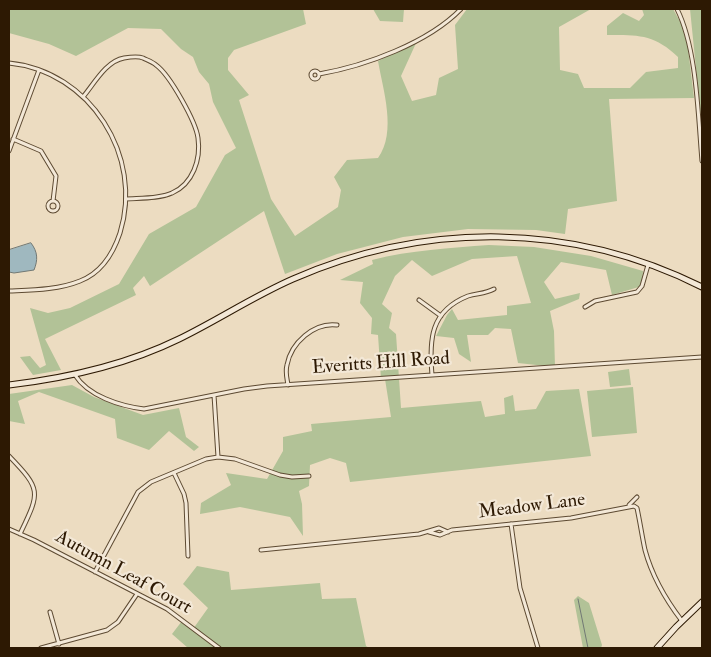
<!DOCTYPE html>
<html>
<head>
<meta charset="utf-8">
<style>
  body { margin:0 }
  #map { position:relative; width:711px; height:657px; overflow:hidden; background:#ecdcc1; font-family:"IM FELL Double Pica",serif }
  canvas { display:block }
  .frame { position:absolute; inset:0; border:10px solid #2d1903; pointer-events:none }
</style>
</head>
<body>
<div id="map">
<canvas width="711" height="657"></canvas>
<div class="frame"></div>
</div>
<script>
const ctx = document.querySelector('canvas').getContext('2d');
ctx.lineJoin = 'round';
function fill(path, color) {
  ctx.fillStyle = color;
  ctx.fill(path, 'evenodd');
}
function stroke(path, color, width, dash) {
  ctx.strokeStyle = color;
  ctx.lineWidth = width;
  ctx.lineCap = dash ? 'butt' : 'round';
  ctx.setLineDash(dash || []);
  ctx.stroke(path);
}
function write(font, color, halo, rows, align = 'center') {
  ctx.font = font + ' "IM FELL Double Pica",serif';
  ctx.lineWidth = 4.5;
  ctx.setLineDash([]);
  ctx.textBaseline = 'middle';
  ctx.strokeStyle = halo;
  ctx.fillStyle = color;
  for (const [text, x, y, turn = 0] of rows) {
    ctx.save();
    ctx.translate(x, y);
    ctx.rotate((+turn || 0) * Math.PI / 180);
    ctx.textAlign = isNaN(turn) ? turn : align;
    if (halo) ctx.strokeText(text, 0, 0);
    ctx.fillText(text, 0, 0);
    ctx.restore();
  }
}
fill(new Path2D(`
  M9,9H303L306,24L234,50L228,58V70L249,95L239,100L271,199L295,236L338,207L341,190L334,177L347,160L378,158C397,132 383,90 378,61L417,41L401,76L412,101L436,95L439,78L458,69L455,25L467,9H591L559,27L560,70L578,74L584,88H630L646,72L678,68V57C654,34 638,35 607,35V26L623,13L639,21L644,15L642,9H673L686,32L694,98L609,99L617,201L568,209L565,234L536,230L468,229L403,237L337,254L285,274L264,211L150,286L144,276L133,288L136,295L45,339L61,370L33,375L20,357L30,356L40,368L46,365L30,308L48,313L70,308L119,284L149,234L196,207L225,155L236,148L213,102L209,84L199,72L193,57L181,49L161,29L128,28L76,56L49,44L9,33Z
  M373,9H404L403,22L380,21Z
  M690,9H702V128Z
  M489,245L534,247L591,256L643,271L642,286L612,295L606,270L561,262L544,282L555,299L580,293L579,299L550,311L554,331L555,367L518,363L511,329L495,328L488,335H467L471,362L459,354L454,338L436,336L447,315L452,309L458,320L507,315V306L531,303L517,256L472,259L432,276L412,260L395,276L382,304L392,313L389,328L396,334L401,408L481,401L485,417L505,414L504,398L513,395L515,411L536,409L546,391L579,389L591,456L350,482L346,463L330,458L310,465L309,486L299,491L302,504L303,536L290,517L240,507L200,514L201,503L231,485L226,473L267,479L283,451V437L312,431L311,424L391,417L385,379H381L378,335L371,334L372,318L360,303L363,282L340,280L373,264L372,260C411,250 450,248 489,245Z
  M629,369L631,385L610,387L608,372Z
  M72,385L94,397L143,415L179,408L186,437L199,447L194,451L169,431L149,450L117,438L115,419L39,392L18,401L25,424L9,421V394Z
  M633,387L637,433L592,437L587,391Z
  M197,566L229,572L231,590L320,583L322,599L356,598L366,646L369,648H188L172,634L182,621L193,629L208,608L183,584Z
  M578,596L589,603L602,645L601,648H583L574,600Z`), '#b2c297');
const water = new Path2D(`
  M31,243C38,252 38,260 34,270L14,273L9,272V250Z`);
fill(water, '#9fb8bf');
stroke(water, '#717874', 1);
stroke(new Path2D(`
  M578,599L588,648`), '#717874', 1);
const street = new Path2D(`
  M677,9C697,49 698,115 702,161
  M9,63C90,71 144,156 120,233C113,254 101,273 80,281C58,290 32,290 9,291
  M311 75a4 4 0 1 1 8 0a4 4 0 1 1-8 0Z
  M319,74C365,66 428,43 461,9
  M83,97C94,84 106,61 124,58C130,57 138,56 143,58C147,60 153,62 156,65C170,75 196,122 198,138C201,159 193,184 172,193C159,199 140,198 126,199
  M13,139L41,151L56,176L53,201
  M9,151L39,70
  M48 206a5 5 0 1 1 10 0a5 5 0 1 1-10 0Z
  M419,300L441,316
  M585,307L595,301L637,292L642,286L648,265
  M75,375C88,396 120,406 144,409L244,389L267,386L702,357
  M432,375C429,340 430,311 468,296C477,293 485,294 494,289
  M288,385C287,378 285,372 287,365C291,343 314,322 337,325
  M214,395L218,457
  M9,456C42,490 40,492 20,534
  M174,473L184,494L186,503L188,556
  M629,505L637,497
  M511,524L520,588L538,648
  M9,529L34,540L167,609L219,648
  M429,532L440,535L452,530L571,518L634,506L637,508C640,522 642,536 645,550C652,576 666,600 682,621
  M261,550L419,534L439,528L448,532
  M95,572L138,492L151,482L206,459L218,457L235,459L280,475L292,477L309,476
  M50,612L59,644
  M41,648L107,630L118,622L137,594`);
const secondary = new Path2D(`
  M9,385C68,378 126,365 179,339C218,320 254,296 293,279C426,221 572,222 702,287
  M657,648L676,627L702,602`);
stroke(street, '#5d4a32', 5);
stroke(secondary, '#2d1903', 7);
stroke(street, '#f3e8d7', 3);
stroke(secondary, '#f3e8d7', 5);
write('19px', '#2d1903', '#f3e8d7', [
  ["Everitts Hill Road",381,364,-4],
  ["Meadow Lane",532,507,-7],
  ["Autumn Leaf Court",123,573,29]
]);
</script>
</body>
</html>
